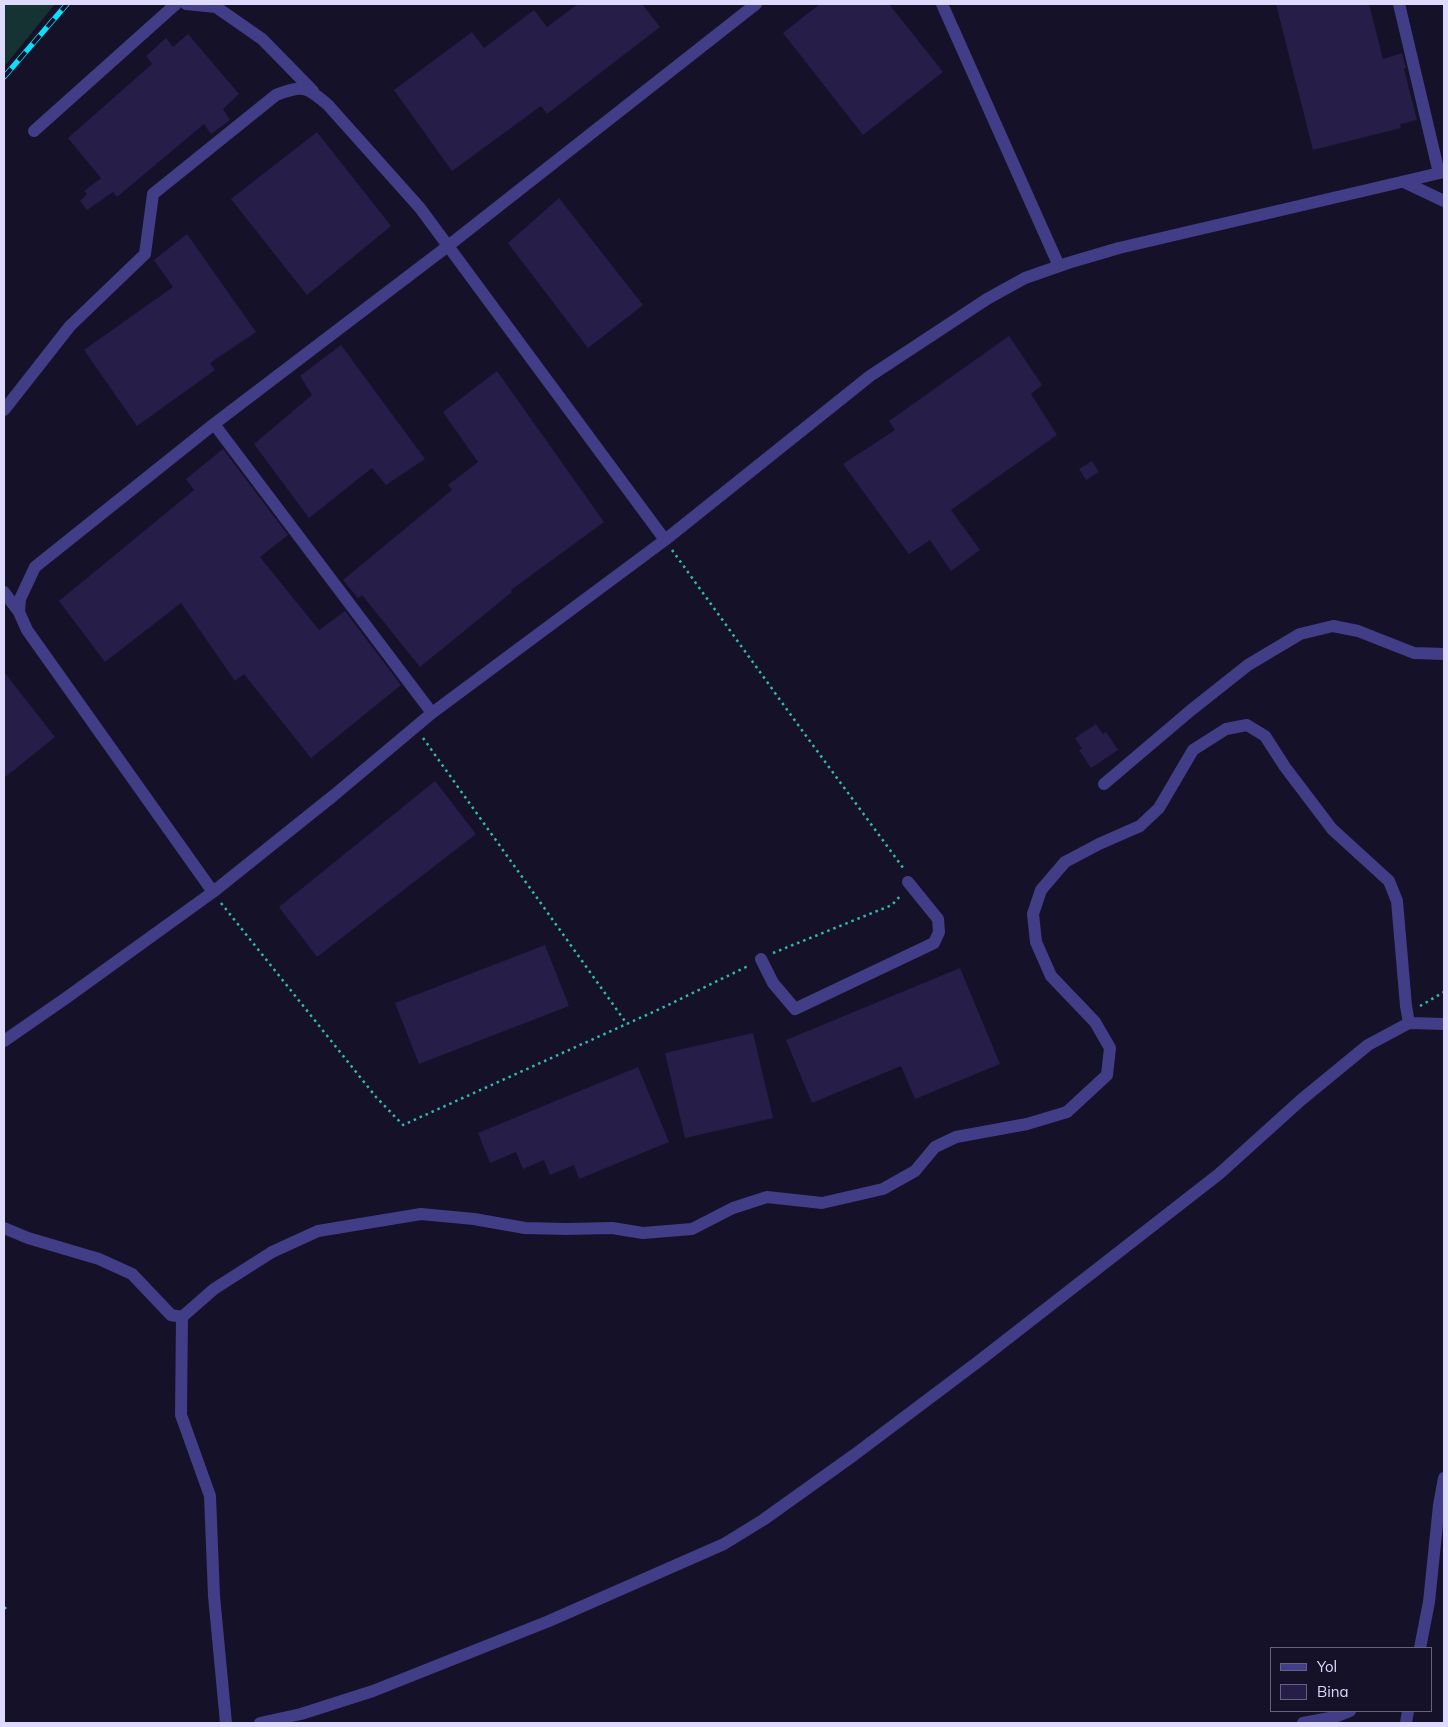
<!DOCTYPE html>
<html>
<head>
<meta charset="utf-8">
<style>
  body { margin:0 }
  #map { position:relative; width:1448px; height:1727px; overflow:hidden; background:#151129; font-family:Mulish,sans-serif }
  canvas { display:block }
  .frame { position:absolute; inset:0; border:5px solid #dedafe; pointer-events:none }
  .legend { position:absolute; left:1270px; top:1647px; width:162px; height:65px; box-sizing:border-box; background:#151129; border:1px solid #65617e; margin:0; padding:6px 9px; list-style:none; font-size:15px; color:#dedafe }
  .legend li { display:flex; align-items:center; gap:10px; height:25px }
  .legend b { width:25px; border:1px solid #65617e }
</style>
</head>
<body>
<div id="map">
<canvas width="1448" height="1727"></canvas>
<div class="frame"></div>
<ul class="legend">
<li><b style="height:6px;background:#413d86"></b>Yol</li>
<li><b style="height:14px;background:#271d49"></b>Bina</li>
</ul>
</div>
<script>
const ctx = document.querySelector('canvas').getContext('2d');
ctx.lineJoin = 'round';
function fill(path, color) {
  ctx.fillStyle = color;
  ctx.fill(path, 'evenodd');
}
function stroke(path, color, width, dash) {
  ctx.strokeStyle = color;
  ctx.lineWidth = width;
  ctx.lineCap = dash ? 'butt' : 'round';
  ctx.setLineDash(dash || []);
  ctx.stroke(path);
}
fill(new Path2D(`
  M4,4H55L4,67Z`), '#143332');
fill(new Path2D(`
  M578,4H642L660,27L547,114L541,106L452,171L394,90L472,32L484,48L534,10L547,27Z
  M820,4H889L943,72L863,135L783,33Z
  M1276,4H1369L1383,59L1402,53L1406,68L1404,69L1417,120L1400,124L1401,128L1313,150Z
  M188,34L239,94L223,109L230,120L211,134L204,124L117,197L113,192L87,210L80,201L87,194L84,191L101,178L68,138L152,64L146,56L166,38L173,47Z
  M317,132L391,226L307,295L231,199Z
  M559,198L643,305L588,348L508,243Z
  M187,234L256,332L210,363L215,370L137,426L84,350L173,287L154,260Z
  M1009,336L1042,385L1031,394L1057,435L951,510L980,550L951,571L930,540L909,554L843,464L895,430L889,421Z
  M341,345L425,459L386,485L372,468L309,518L254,444L312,395L300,376Z
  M497,371L604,522L511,590L512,592L420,667L362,595L358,598L343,580L452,490L448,485L478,462L443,412Z
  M223,449L288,535L260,557L319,630L345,611L401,685L311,758L244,674L235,681L181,603L105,662L59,601L194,490L186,479Z
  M1092,461L1099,472L1086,480L1079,469Z
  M4,672L55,737L4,778Z
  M1096,724L1103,734L1106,732L1118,750L1091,768L1079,750L1082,749L1075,738Z
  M435,781L476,834L317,957L279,907Z
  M545,945L569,1006L419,1064L395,1003Z
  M960,968L1000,1064L915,1099L901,1066L812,1103L786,1040Z
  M753,1033L773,1118L685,1138L665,1053Z
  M638,1067L669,1142L579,1179L574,1165L550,1175L544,1160L523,1169L516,1152L490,1163L478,1133Z`), '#271d49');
stroke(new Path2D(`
  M672,550L801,729L904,869
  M423,738L627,1024
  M221,903L376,1097L403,1125L662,1008L748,966
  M773,953L892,905L901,895
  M1420,1006L1444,992
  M4,1608H10`), '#34b8b1', 2.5, [2.5, 4]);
stroke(new Path2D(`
  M186,4L216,7L262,39L313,91
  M942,4L1059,266
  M1399,4L1439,173
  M34,131L176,4
  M1404,182L1444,201
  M4,410L70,326L145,254L153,194L276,95C303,85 306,86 328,105L420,208L665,540
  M214,424L432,713
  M4,592L19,612
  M1104,784L1190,711L1248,665L1300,634L1333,626L1358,631L1414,653L1444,654
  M213,892L27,630L19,612L20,599L35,567L214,424L448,246L756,4
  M761,959L773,983L795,1009L934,943L939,932L938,919L908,882
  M4,1041L66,998L213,892L333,796L432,713L665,540L870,376L987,299L1025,278L1068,263L1119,248L1444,172
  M4,1228L28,1238L99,1259L132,1274L171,1315L182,1317L214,1289L272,1252L318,1231L421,1214L474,1219L525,1228L566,1229L612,1228L643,1233L692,1229L733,1208L767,1197L822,1203L883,1189L915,1171L935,1147L956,1137L1027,1124L1067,1112L1107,1075L1110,1048L1095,1022L1051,976L1036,942L1033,914L1041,890L1065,862L1099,844L1140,826L1159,808L1193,750L1226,729L1247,725L1265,736L1285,767L1332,829L1389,881L1397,901L1406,1006L1409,1023
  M182,1317L181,1415L210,1496L214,1596L226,1723
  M1420,1648L1429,1602L1439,1505L1444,1478
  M260,1723L301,1714L373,1691L549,1621L724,1544L763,1520L854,1455L979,1361L1219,1174L1301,1100L1368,1045L1409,1023L1444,1024
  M1303,1723L1335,1717L1350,1711
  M1406,1723L1408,1711`), '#413d86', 12);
const rail = new Path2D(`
  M4,77L67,4`);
stroke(rail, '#0bdff9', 5.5);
stroke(rail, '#151129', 4, [11]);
</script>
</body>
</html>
